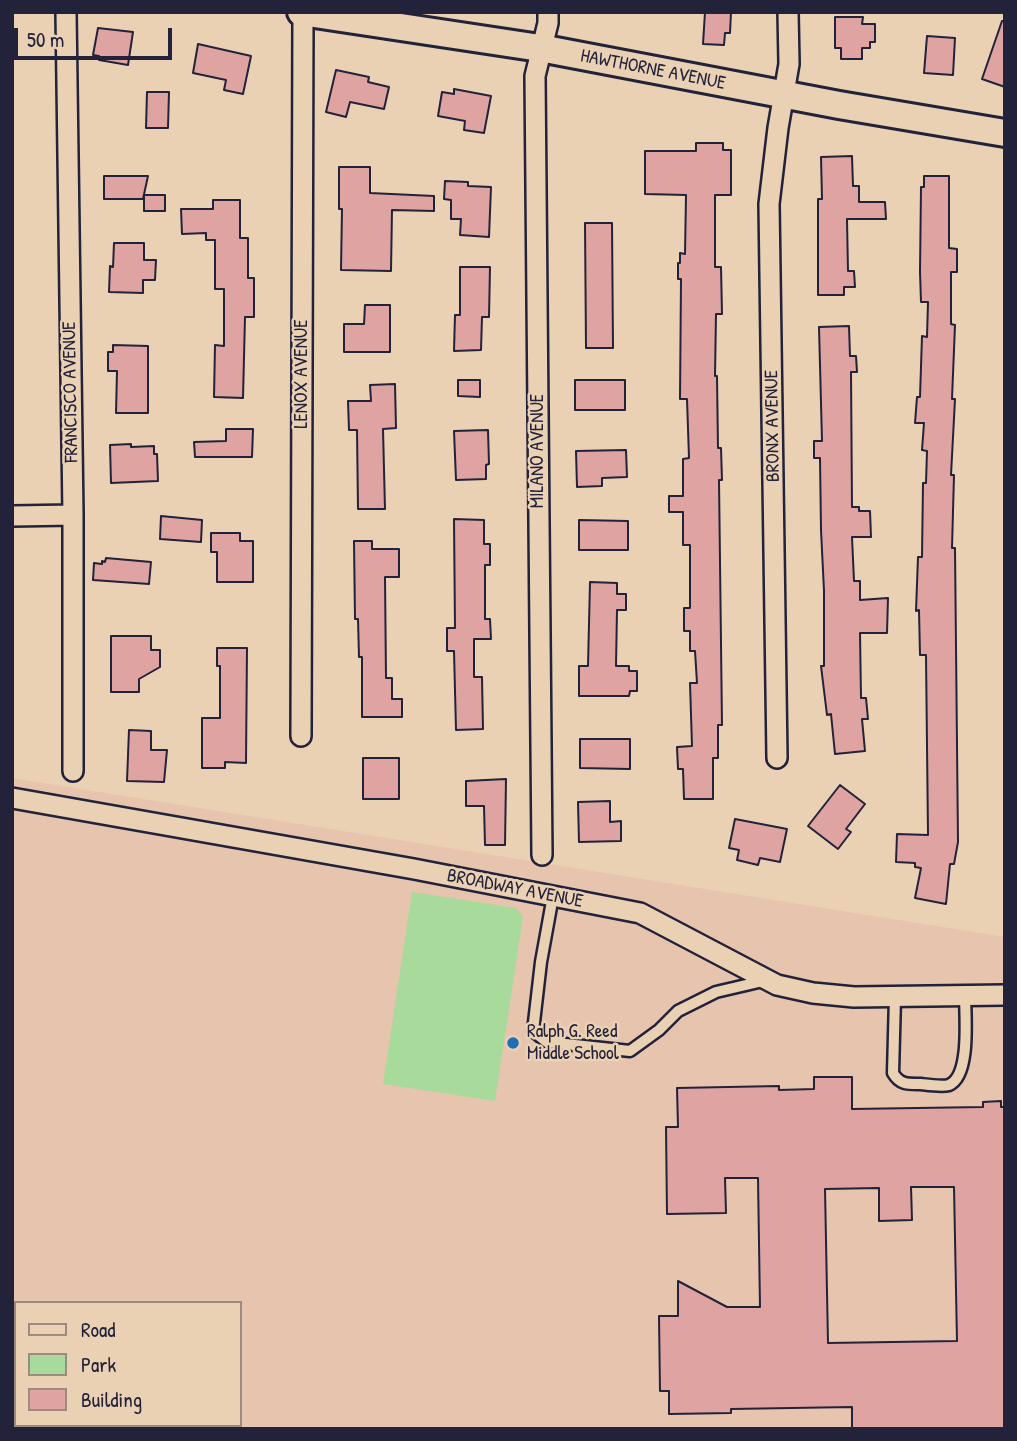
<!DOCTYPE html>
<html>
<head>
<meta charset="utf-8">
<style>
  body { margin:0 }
  #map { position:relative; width:1017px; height:1441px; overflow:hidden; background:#ebd1b3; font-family:"Patrick Hand",sans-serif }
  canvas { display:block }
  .frame { position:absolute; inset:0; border:14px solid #22223b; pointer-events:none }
  .legend { position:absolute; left:14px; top:1301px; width:228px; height:126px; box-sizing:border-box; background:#ebd1b3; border:2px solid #9b8b83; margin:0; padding:9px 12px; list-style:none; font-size:21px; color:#22223b }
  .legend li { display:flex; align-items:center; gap:14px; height:35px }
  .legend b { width:35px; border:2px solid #9b8b83 }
  .scale { position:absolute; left:14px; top:28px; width:158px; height:32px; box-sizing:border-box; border:4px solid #22223b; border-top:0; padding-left:9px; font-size:21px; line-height:24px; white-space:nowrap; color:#22223b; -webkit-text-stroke:5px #ebd1b3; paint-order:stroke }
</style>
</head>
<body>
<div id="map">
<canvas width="1017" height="1441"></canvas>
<div class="frame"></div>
<ul class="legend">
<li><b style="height:9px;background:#ebd1b3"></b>Road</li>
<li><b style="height:19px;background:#a8da9b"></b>Park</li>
<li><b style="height:19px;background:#dfa4a1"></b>Building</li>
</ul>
<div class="scale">50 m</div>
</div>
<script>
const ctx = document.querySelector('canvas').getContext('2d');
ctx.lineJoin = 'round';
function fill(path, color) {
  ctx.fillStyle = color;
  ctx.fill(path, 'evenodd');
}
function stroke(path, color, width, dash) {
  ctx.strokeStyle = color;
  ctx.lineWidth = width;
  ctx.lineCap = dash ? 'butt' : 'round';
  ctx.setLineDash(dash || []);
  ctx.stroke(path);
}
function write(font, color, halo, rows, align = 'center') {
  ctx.font = font + ' "Patrick Hand",sans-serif';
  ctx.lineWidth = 5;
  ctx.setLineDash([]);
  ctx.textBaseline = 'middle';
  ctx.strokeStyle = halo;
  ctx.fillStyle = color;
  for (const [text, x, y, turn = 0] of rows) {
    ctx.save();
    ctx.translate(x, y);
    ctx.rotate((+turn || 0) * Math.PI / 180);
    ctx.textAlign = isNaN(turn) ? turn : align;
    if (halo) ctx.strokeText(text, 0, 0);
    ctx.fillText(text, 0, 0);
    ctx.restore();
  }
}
fill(new Path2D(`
  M12,778L1005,937V1429H12ZM16,1303H240V1425H16Z`), '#e7c4ae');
fill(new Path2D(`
  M412,892L516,908L523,917L495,1101L383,1084Z`), '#a8da9b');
const building = new Path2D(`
  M705,12H731L730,33H725L724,45L703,44Z
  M835,17H863L862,24H875V42H870V48H862V59H841V48H835Z
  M1002,21H1005V87L982,79Z
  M98,28L133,32L128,65L99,60V56L93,55Z
  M927,36L955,38L953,75L924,73Z
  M198,44L251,56L243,94L224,90L226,80L193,73Z
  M336,70L369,77L368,82L389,87L384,109L350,102L346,117L326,112Z
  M454,89L491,96L484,133L464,130L465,121L438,116L442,92L454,94Z
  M147,92H169L168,128H146Z
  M696,143H723V150H731V195H715V267H721L722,314H716L715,376H717L718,448H721L722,480H719L722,725H718V758H713V799H684L683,769H678L677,747L692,746L690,683H697L695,651H690V631H684V608H690V545H683V512H669V496H683V459L689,458L687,399H680L681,279H678V263H680V253L685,254L686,195L645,194V151H696Z
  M852,156L853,186H859V202H885L886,219H847L848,271H854L855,287H844V295H818V199H822L821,157Z
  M339,167H370V193L434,196V211L392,210L391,271L341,270L342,209H339Z
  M104,176H148L143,199H104Z
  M924,176H949V248L957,249V272H951V324L955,325L952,399H955L951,475H954L952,548H955L958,842L954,864H950L946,904L915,898L921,868L915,867V863L896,862L897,834L928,835L926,655H920L919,610L916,611L918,557H922L923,483H926L927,451L922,450L924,423H915L917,397H920L922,336L927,337L928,302H921L920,272L921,187H924Z
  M445,181L468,182V186L491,187L489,237L460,235L461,219H451V200L444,199Z
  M144,195H165V211H144Z
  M213,200H240V238H248V278H254V317H245L243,398L214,397L215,345L224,346V289H215V240H206V233L182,234L181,209H213Z
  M585,223H612L613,348H586Z
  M114,243H144V260H156L155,280H143V293L109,292L110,266L113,267Z
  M460,267H490L489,317H482L481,350L454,351L455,315H460Z
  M365,305H390V352H344V324H364Z
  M849,326L850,356H856L857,372H851L852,507H859V511H870L871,537H852L854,581H860V600L888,598L887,633H860L861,698H866L868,719H862L865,751L835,754L831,714L827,715L821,666H824V591L821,530L820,458H814V441H822L819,327Z
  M113,345L148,346V413H116L117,371H108V352H113Z
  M458,380H480V397L458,396Z
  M575,380H625V410H575Z
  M395,384L396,428L383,429L385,509H358L357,430H349L348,401H371L370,385Z
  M226,429H253L252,457H195L194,442L226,441Z
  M488,430L489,464L486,465V479L456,480L454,431Z
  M131,444V447L154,446V454H157L158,481L111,483L110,445Z
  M626,450L627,477L602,478V486L577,487L576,451Z
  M161,516L202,520L201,542L160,539Z
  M454,519L484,520V544H490V565H485V619H490L491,639H474V677H482L483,729L456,730L454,651H447V628H455Z
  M579,520L628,521V550H579Z
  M211,533H240V541H253V582H217V552H211Z
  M354,541H372V549H399V577H385L386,678H392V699H402V717H362V657H359L358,619H355Z
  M106,558L151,562L149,584L93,580L94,563L102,564V561L105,562Z
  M590,582L617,583V594H626V610H617L616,666H629V671H637V691H630L629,696H579V666H588Z
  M111,636H151V650H160V667L139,679V692H111Z
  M217,648H247L246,763L225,762V768H202V718H220V666H217Z
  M129,730L151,731V750H167L164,782L127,781Z
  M580,739H630V769L580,768Z
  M363,758H399V799H363Z
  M506,779L505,845H485L484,806H466V781Z
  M840,785L865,804L846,829L851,832L838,849L808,826Z
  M610,801V822L621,821V841L579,842L578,802Z
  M735,819L787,829L780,862L760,858L758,865L737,860L739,850L729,848Z
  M814,1077H852V1109L983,1107V1102L1001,1101V1107H1005V1429H852V1407L731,1409V1413L669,1414V1391H660L659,1316H678V1281L727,1307H760L758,1178H725L726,1213L667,1214L666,1127H678L677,1088L779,1086V1090L814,1089ZM911,1187H954L957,1341L828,1343L825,1189L879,1188V1221L912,1220Z`);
fill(building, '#dfa4a1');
stroke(building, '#22223b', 2);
const lane = new Path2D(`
  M553,896L541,962L533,1031L547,1042L630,1051L659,1030L678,1011L716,992L763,981
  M895,997L893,1073C900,1085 908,1084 921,1084C929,1085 942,1087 949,1085C971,1076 965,1015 965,995`);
const street = new Path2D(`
  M66,12L73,515V771
  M12,516L73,515
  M301,736L303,12
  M777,758L769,204L778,128L789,64L788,12
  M12,798L414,869L640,913L777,985L813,993L854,997L1005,995
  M542,855L535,76L548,23V12`);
const secondary = new Path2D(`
  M301,12L540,48L839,105L1005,133`);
stroke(lane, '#22223b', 15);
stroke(street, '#22223b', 24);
stroke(secondary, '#22223b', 32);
stroke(lane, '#ebd1b3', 10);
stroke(street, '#ebd1b3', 19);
stroke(secondary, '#ebd1b3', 26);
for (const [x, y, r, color] of [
  [513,1043,7,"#1f6fb2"]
]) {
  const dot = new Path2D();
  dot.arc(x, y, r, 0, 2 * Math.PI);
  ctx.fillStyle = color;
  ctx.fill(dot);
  stroke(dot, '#ebd1b3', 2.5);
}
write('19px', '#22223b', '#ebd1b3', [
  ["HAWTHORNE AVENUE",653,70,11],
  ["LENOX AVENUE",302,374,-90],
  ["FRANCISCO AVENUE",71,392,-91],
  ["BRONX AVENUE",773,426,-91],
  ["MILANO AVENUE",538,451,-90],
  ["BROADWAY AVENUE",515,889,11]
]);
write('19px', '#22223b', '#ebd1b3', [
  ["Ralph G. Reed",527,1032],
  ["Middle School",527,1054]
], 'left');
</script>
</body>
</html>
